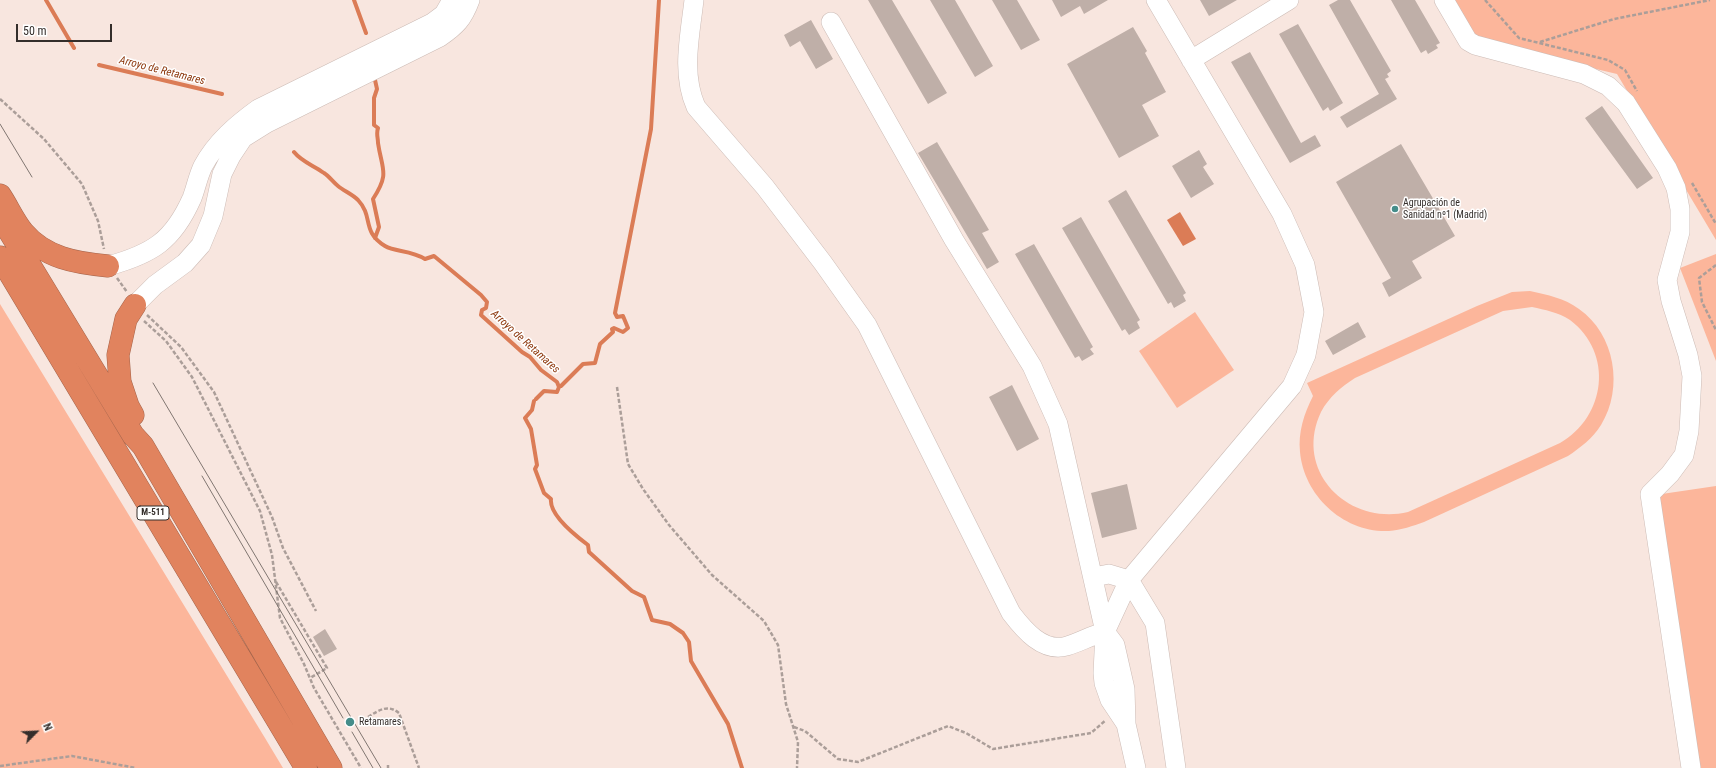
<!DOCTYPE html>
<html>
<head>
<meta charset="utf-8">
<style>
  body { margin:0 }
  #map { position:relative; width:1716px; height:768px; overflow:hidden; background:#f8e6df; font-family:"Roboto Condensed",sans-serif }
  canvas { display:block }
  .north { position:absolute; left:16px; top:712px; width:40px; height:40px; -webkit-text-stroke:3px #fff; paint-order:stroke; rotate:66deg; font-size:11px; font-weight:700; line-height:16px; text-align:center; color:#342e2b }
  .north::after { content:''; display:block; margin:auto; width:14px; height:18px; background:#342e2b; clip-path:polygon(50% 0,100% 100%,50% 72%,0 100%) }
  .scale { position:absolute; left:16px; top:24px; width:96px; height:18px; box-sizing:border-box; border:2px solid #342e2b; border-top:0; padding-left:5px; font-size:12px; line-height:14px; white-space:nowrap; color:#342e2b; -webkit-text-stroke:3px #fff; paint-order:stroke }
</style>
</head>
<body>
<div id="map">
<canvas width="1716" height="768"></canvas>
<div class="north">N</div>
<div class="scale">50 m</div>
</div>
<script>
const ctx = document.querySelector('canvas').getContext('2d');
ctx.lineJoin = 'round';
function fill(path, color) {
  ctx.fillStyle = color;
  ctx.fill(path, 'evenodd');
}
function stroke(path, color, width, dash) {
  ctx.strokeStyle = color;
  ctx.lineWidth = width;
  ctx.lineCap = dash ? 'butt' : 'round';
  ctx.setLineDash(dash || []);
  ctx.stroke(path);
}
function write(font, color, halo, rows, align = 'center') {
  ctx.font = font + ' "Roboto Condensed",sans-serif';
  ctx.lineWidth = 3;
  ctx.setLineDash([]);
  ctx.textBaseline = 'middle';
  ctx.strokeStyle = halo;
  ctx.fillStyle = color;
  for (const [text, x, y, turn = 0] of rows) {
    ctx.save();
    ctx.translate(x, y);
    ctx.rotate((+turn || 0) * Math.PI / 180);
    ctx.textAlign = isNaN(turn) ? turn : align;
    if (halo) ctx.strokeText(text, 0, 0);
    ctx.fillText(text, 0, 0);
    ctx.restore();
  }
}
fill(new Path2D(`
  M1453,0H1716V240L1617,74L1478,41Z
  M1716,254V361L1680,268Z
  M1530,291C1548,295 1564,298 1579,309C1615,334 1624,388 1601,425C1593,438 1580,448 1568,456L1424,522C1413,526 1401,530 1389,531C1344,533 1304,496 1300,452C1298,432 1304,414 1313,396L1307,383L1477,306L1512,292ZM1532,307C1545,310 1558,312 1570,320C1614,353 1606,417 1560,443L1408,512C1348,526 1293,471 1321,412C1329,397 1341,387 1355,378L1503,311Z
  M0,304L265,738L283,768H0Z
  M1195,312L1234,370L1177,408L1139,351Z
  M1716,486V768H1696L1655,495Z`), '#fcb69b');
fill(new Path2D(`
  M1180,212L1196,239L1183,246L1167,220Z`), '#db7c56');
stroke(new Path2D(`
  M46,0L74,48
  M354,0L366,33
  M99,65L222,94
  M375,80L377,89L374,98V125L378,128C376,134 378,137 378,143C382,170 390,173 373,199L379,227L375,238
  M294,152C302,162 313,165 324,173C329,176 333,182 338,186C344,191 352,194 358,200C374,217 361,231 385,246C395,252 411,250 425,259L434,256L481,295L487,302L486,308L482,310L481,315L522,352L530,357L541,370L557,382L559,387L557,392L544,391L536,399
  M561,386L583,364L595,363L600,344L613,332L612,329L614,328L623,332L628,328L623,316L617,317L615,313L651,129L659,0
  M534,401L532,410L525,418L531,429L537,465L535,469L544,493L551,499C549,515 576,536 588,545L589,552L632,591L644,597L652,620L670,624L683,633L689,642L691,661L728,724L742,768`), '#db7c56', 4);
fill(new Path2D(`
  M868,0H892L947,93L928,104Z
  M930,0H955L993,66L975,77Z
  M992,0H1017L1040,40L1021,50Z
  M1052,0H1108L1084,14L1080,6L1061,17Z
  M1200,0H1237L1209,16Z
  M1338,0H1350L1391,71L1387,74L1389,77L1385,79L1397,99L1347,128L1340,117L1379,94L1329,5Z
  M1391,0H1415L1440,43L1436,45L1438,48L1428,54L1426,50L1421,53Z
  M811,20L833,59L816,69L800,41L790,47L784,35Z
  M1298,24L1343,103L1330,111L1328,107L1323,111L1279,34Z
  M1133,27L1147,51L1145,53L1166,92L1142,105L1159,136L1119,158L1067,64Z
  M1250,52L1301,143L1315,135L1321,146L1290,163L1231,62Z
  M1602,106L1653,178L1637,189L1585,118Z
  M937,142L989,230L982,233L999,262L987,269L918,153Z
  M1401,144L1455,236L1412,261L1422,278L1389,297L1382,283L1391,278L1336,182Z
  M1199,150L1207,164L1203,167L1214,184L1191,198L1172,166Z
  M1126,190L1186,293L1183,295L1186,301L1174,308L1171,302L1168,304L1108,201Z
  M1081,217L1140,320L1137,322L1140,328L1129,335L1125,329L1122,331L1062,228Z
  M1034,244L1093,347L1090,349L1094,354L1082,361L1079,356L1075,358L1015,254Z
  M1358,322L1366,337L1333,355L1325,341Z
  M1012,385L1039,439L1017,451L989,397Z
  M1127,484L1137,529L1102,538L1091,493Z
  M325,629L337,649L324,656L313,637Z`), '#bfafa8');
const minor = new Path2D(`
  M694,0C690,36 681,73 696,107L765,187L823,263L867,325L1011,613C1024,630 1043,653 1067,646C1080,642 1092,635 1105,632L1129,580L1292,386L1306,355L1314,312L1305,265L1282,214L1156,0
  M1444,0L1468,41L1475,45L1584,74L1608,86L1626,103L1667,168L1676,188L1680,209V232L1667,280L1671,301L1688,355L1692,376L1689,431L1684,455L1670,474L1650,494L1691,768
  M831,22L954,240L1032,366L1058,424L1105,632L1103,673L1104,683L1110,700L1126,724
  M1191,60L1289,0
  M108,266C152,254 173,241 192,198C196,188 198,176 203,166C216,142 236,125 258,109L432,23L444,14L452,0
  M135,305L155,285L185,263L201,245L213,216L222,174L231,156L243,138L267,123L440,37C456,26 463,19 470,0
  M1094,577L1109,574L1129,580L1155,623L1176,768
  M1106,633L1115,645L1125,689L1126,724L1136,768`);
const highway = new Path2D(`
  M0,195C8,207 14,221 23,232C45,258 76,263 108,266
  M0,216L133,435L143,446L331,768
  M0,257L306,768
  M133,415L128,406L120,382L118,355L126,319L135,305`);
stroke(minor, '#ccbbb5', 20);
stroke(highway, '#a4654c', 23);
stroke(new Path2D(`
  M1485,0L1519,38L1608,60L1625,70L1637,91
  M1540,42L1614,19L1710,0
  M0,99L44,139L82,184L98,221L104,249
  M1692,183L1716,224
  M1716,265L1699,278L1702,302L1716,330
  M117,278L127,292
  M147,315L181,347L214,392L272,517L283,548L316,611
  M144,321L166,341L192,377L260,511L272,555L280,618L304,664L314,688L361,768
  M617,387L628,464L643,489L669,525L712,575L764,621L778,645L786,704L798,742L797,768
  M276,582L327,668L310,678
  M368,717C379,710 388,704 399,713L419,768
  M794,727L805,731L838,759L858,762L948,726L966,733L993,749L1091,733L1106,720
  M388,765V768
  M0,766L72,756L136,768`), '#ab9e99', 2.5, [4, 2]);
stroke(minor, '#fff', 19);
stroke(highway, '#e1835e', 22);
stroke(new Path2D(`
  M0,124L32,177
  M153,383L381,768
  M202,476L343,718
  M352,732L373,768`), '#807671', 1);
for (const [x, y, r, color] of [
  [1395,209,4,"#458d8a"],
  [350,722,5,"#458d8a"]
]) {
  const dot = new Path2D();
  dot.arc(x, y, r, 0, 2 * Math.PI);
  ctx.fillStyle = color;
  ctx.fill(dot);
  stroke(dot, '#fff', 1.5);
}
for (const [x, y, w] of [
  [153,513,32]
]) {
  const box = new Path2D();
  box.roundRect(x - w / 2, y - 7, w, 14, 3);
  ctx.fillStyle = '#fff';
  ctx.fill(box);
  stroke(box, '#342e2b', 1);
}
write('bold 9px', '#342e2b', null, [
  ["M-511",153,513]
]);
write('10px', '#342e2b', '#fff', [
  ["Agrupación de",1403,203],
  ["Sanidad nº1 (Madrid)",1403,215],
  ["Retamares",359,722]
], 'left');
write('italic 11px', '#8d370c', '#fff', [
  ["Arroyo de Retamares",162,71,14],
  ["Arroyo de Retamares",525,342,42]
]);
</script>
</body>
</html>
